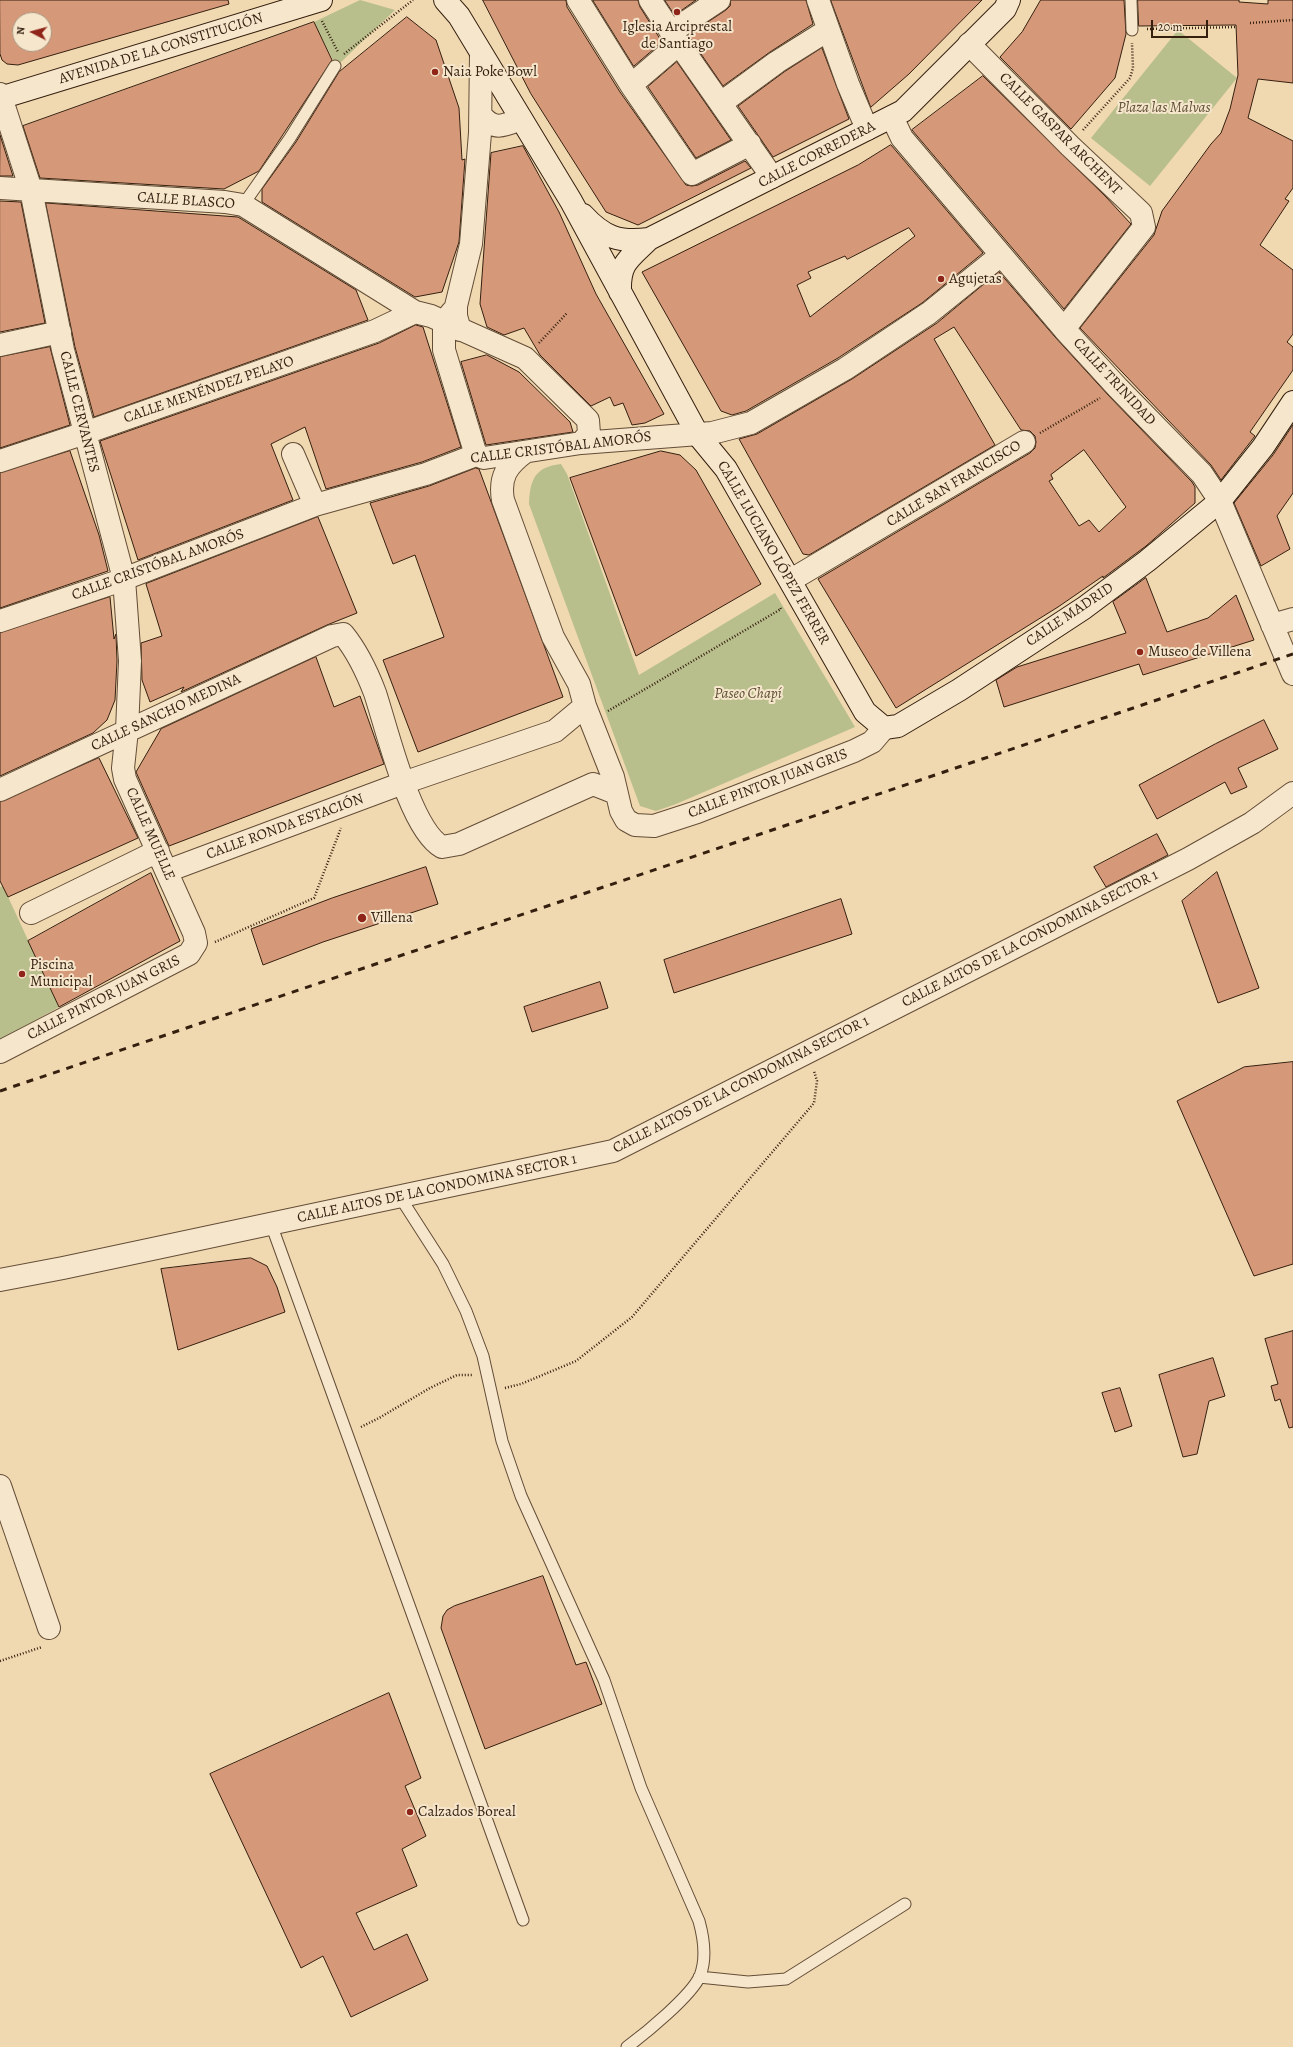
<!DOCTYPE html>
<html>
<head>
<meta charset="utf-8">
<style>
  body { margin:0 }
  #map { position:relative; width:1293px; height:2047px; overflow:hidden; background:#f0d8b0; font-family:Alegreya,serif }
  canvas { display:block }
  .north { position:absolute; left:12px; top:12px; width:40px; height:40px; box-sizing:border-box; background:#f5e6cc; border:1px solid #a89680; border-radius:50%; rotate:276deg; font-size:11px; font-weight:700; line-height:16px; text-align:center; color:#351f0f }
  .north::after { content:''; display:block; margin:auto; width:14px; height:18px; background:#8f2418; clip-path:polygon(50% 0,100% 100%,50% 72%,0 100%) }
  .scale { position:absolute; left:1151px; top:20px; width:57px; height:18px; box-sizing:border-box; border:2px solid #351f0f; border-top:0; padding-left:5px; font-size:12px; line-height:14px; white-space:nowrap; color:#351f0f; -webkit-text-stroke:3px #f5e6cc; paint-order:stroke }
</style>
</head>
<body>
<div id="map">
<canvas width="1293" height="2047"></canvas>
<div class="north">N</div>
<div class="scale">20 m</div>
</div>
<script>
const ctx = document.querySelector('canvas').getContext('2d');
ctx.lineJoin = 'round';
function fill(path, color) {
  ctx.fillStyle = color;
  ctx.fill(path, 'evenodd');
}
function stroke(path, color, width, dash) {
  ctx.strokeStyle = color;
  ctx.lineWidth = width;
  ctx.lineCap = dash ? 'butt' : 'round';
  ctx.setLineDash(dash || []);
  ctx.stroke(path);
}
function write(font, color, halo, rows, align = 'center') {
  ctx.font = font + ' Alegreya,serif';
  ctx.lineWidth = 4;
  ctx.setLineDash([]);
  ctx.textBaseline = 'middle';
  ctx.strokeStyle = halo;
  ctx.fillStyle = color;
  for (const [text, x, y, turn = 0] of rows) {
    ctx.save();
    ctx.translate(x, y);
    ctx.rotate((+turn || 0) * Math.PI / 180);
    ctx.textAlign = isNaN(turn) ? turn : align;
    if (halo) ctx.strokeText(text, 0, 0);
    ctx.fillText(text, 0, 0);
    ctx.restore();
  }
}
fill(new Path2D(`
  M360,0L395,10L340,63L333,60L314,22Z
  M1178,30L1237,78L1150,186L1091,138Z
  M561,464L567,474L639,675L775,593L855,727L676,804L656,811L640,806L529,504C530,479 535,467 561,464Z
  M3,886L59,1007L0,1040V887Z`), '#b8bf8c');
const building = new Path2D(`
  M0,0H228L229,4L18,65L7,64L2,60L0,54ZM20,20H44V44H20Z
  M483,0H566L567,7L620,92L686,185L692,186L698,185L745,161L751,168L638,225L606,212L531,94Z
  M593,0H638L640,7L662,42L634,66Z
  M665,0H696L675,15Z
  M731,0H806L813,24L770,52L723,86L688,35L726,10L730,6Z
  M831,0H982L909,74L871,107Z
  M1041,0H1124L1126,34L1115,78L1071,129L1000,57L1022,32Z
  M1138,0H1239V2L1268,4V0H1293V83L1258,79L1248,118L1293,141V188L1285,199L1289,201L1260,245L1293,270V334L1287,342L1293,347V370L1250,432L1255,436L1221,480L1211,465L1080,328L1154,235L1162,211L1211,144L1221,133L1230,109L1238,75L1236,25L1139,26Z
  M407,17L436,40L459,108L462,160L465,159L459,242L442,292L415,297L262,202V189L296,142L339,72Z
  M314,22L332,60L259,171L224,189L40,178L23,126Z
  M822,48L849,119L773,157L738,106L784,72Z
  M677,62L731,140L696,158L648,87Z
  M983,76L1106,197L1131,224L1064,309L912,130Z
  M0,135L13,176H0Z
  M891,145L983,253L922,303L838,358L746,411L732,415L721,411L642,272L858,165ZM909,228L915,236L810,317L797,285L811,278L808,272L845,256L847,259Z
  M523,146L559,212L596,294L664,414L645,423L632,425L623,403L614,406L610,397L591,406L540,355L524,328L504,335L487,327L480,304L491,153Z
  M0,201L21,202L45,323L0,332Z
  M46,203L238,217L356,290L368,320L94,417L75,347Z
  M999,272L1055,337L1109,396L1192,482L1195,487V503L1146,546L1103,578V576L1058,607L896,708L818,579L1030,453L1035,448L1036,442L1035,436L1030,431L1021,430L954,327L934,339L995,445L809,555L803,554L739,439L757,434L852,379L937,323ZM1084,450L1126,507L1099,532L1089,520L1079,526L1049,481L1053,479L1051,475Z
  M416,325L423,327L461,447L422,462L326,489L305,427L271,444L293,500L138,560L100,441L379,343Z
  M50,347L70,425L0,448V357Z
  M487,355L519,372L570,422L573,432L486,445L461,362Z
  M1293,425V493L1277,516L1290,549L1261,566L1234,503L1273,455Z
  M70,451L99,535L108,571L0,608V473Z
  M661,451L680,455L696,470L761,584L636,656L570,478Z
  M476,468L479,469L563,697L418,752L383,660L444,637L415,555L393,564L370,503L429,486Z
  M318,517L357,613L327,625L181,692L184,687L150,702L142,680L141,643L162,636L146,584Z
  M1146,578L1167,632L1208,618L1236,595L1254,640L1143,675L1139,664L1004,707L996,680L1017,667L1126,633L1113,602Z
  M110,597L114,639L116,634L117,661L115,700L107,720L93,733L0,776V633Z
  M316,657L334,707L360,696L384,764L169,846L136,772L161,729Z
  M1264,720L1278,749L1238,768L1247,787L1231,794L1225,782L1157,819L1139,785L1215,744Z
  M99,758L138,838L8,897L0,881V802Z
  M1157,834L1168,855L1106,887L1094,867Z
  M426,867L438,904L323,942L263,965L251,929L332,898Z
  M1217,872L1259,988L1218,1003L1182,901Z
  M151,873L180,941L59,1007L28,941Z
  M841,899L852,934L674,993L664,960Z
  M600,982L608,1008L532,1032L524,1007Z
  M1293,1062V1264L1254,1276L1177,1101L1244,1067Z
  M251,1258L267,1266L277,1287L285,1312L178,1350L161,1269Z
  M1293,1331V1427L1289,1428L1280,1399L1275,1401L1271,1386L1278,1384L1265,1339Z
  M1213,1358L1225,1396L1209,1401L1197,1454L1183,1457L1159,1375Z
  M1120,1388L1132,1426L1115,1432L1102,1393Z
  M543,1576L576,1665L586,1662L602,1704L485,1749L441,1628L443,1616L447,1610L454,1606Z
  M389,1693L421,1778L405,1786L426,1836L402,1849L417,1886L356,1913L374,1950L407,1934L428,1980L351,2017L323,1956L301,1968L210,1774Z`);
fill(building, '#d59979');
stroke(building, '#351f0f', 1);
const lane = new Path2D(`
  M1131,0L1132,30
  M243,205L290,138L335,66
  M400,1197L443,1264L466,1311L483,1356L502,1441L521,1496L604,1680L641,1788L699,1921C704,1939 707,1958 700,1976C691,1996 646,2033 627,2047
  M271,1224L523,1920
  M699,1977L748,1982L786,1979L905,1904`);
const street = new Path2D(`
  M578,0L631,85L692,174L750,144
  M650,0L679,44L772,177
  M818,0L848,84L867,129
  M671,32L719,0
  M969,44L1070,146L1141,213L1144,227L1064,329
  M631,85L679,44
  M0,94L31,190L63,350L124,579L130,661L127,730L123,768L125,779L194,933L196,943L189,954L0,1052
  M721,103L777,62L828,30
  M481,115C493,131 504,126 521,119
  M892,117L902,138L1064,329L1118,388L1202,474L1220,501L1293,674
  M0,188L225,202L243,205L415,312L431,316L525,358L588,420L589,434L581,443
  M452,312L444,322V350L476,455
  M460,330L456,316V306L471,244L480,133L481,54
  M0,345L60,332
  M525,452C507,465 499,477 503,500L553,637L579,684L585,706L613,777L621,811L626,820L635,825L654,826L697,812L854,751L872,742L884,728
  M293,454L315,505
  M0,461L85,433L375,331L415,312
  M791,580L1024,442
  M0,621L116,582L315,505L426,474L476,455L484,458L581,443L712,433L751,423L845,369L929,313L1001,255
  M1272,625L1293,619
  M0,790L332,636L343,634C357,651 367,672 375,693C387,729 410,829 442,847L459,844L593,784L616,793
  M167,871L403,783L555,731L585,706
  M31,913L158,851
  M0,1280L63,1268L613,1151L1188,859L1252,823L1293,793
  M0,1486L49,1628`);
const secondary = new Path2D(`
  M445,0L459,16L571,201L698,435L726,469L865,712L884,728L898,726L959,690L1084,608L1147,561L1220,501L1263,447L1293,402
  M0,98L321,0
  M583,215C603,237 619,243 649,239
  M620,292C619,262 629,259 649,239L903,111L1005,9L1009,0`);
stroke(lane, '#644d37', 13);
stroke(street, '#644d37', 24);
stroke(secondary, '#351f0f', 24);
stroke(new Path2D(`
  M322,21L338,52
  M1250,23L1293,20
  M1147,29L1237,27
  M344,54L413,0
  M1083,130L1130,78L1133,68L1132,43
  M539,343L567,313
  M1040,433L1100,398
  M608,711L781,609L780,607
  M215,942L314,898L341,828
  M505,1388L521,1384L576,1361L632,1317L814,1103L817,1081L814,1071
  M361,1427L379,1418L430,1388L457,1375H472
  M0,1661L42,1647`), '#351f0f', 2.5, [1, 2]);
stroke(lane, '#f5e6cc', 11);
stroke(street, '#f5e6cc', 22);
stroke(secondary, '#f5e6cc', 22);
stroke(new Path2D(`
  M0,1091L1293,654`), '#351f0f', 3, [7, 7]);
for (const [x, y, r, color] of [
  [677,12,4,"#8f2418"],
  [435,72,4,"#8f2418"],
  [941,279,4,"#8f2418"],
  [1140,652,4,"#8f2418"],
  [362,918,5,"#8f2418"],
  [22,974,4,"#8f2418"],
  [410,1812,4,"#8f2418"]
]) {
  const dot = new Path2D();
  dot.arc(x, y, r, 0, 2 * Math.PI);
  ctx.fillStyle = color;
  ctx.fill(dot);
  stroke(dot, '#f5e6cc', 1.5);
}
write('15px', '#351f0f', '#f5e6cc', [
  ["Iglesia Arciprestal",677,27,"center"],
  ["de Santiago",677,44,"center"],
  ["Naia Poke Bowl",443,72],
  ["Agujetas",949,279],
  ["Museo de Villena",1148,652],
  ["Villena",371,918],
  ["Piscina",30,965],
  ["Municipal",30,982],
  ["Calzados Boreal",418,1812]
], 'left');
write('15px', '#351f0f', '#f5e6cc', [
  ["AVENIDA DE LA CONSTITUCIÓN",161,49,-17],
  ["CALLE GASPAR ARCHENT",1060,134,45],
  ["CALLE CORREDERA",817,155,-27],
  ["CALLE BLASCO",186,201,4],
  ["CALLE TRINIDAD",1114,382,47],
  ["CALLE MENÉNDEZ PELAYO",209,390,-19],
  ["CALLE CERVANTES",79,412,76],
  ["CALLE CRISTÓBAL AMORÓS",561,448,-7],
  ["CALLE SAN FRANCISCO",954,484,-31],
  ["CALLE LUCIANO LÓPEZ FERRER",773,553,60],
  ["CALLE CRISTÓBAL AMORÓS",158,565,-20],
  ["CALLE MADRID",1070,615,-34],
  ["CALLE SANCHO MEDINA",166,713,-25],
  ["CALLE PINTOR JUAN GRIS",768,784,-21],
  ["CALLE RONDA ESTACIÓN",285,827,-20],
  ["CALLE MUELLE",150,834,66],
  ["CALLE ALTOS DE LA CONDOMINA SECTOR 1",1030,939,-27],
  ["CALLE PINTOR JUAN GRIS",104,998,-27],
  ["CALLE ALTOS DE LA CONDOMINA SECTOR 1",741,1085,-27],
  ["CALLE ALTOS DE LA CONDOMINA SECTOR 1",437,1189,-12]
]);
write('italic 15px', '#5c4f34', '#f5e6cc', [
  ["Plaza las Malvas",1164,108],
  ["Paseo Chapí",748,694]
]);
</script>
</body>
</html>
